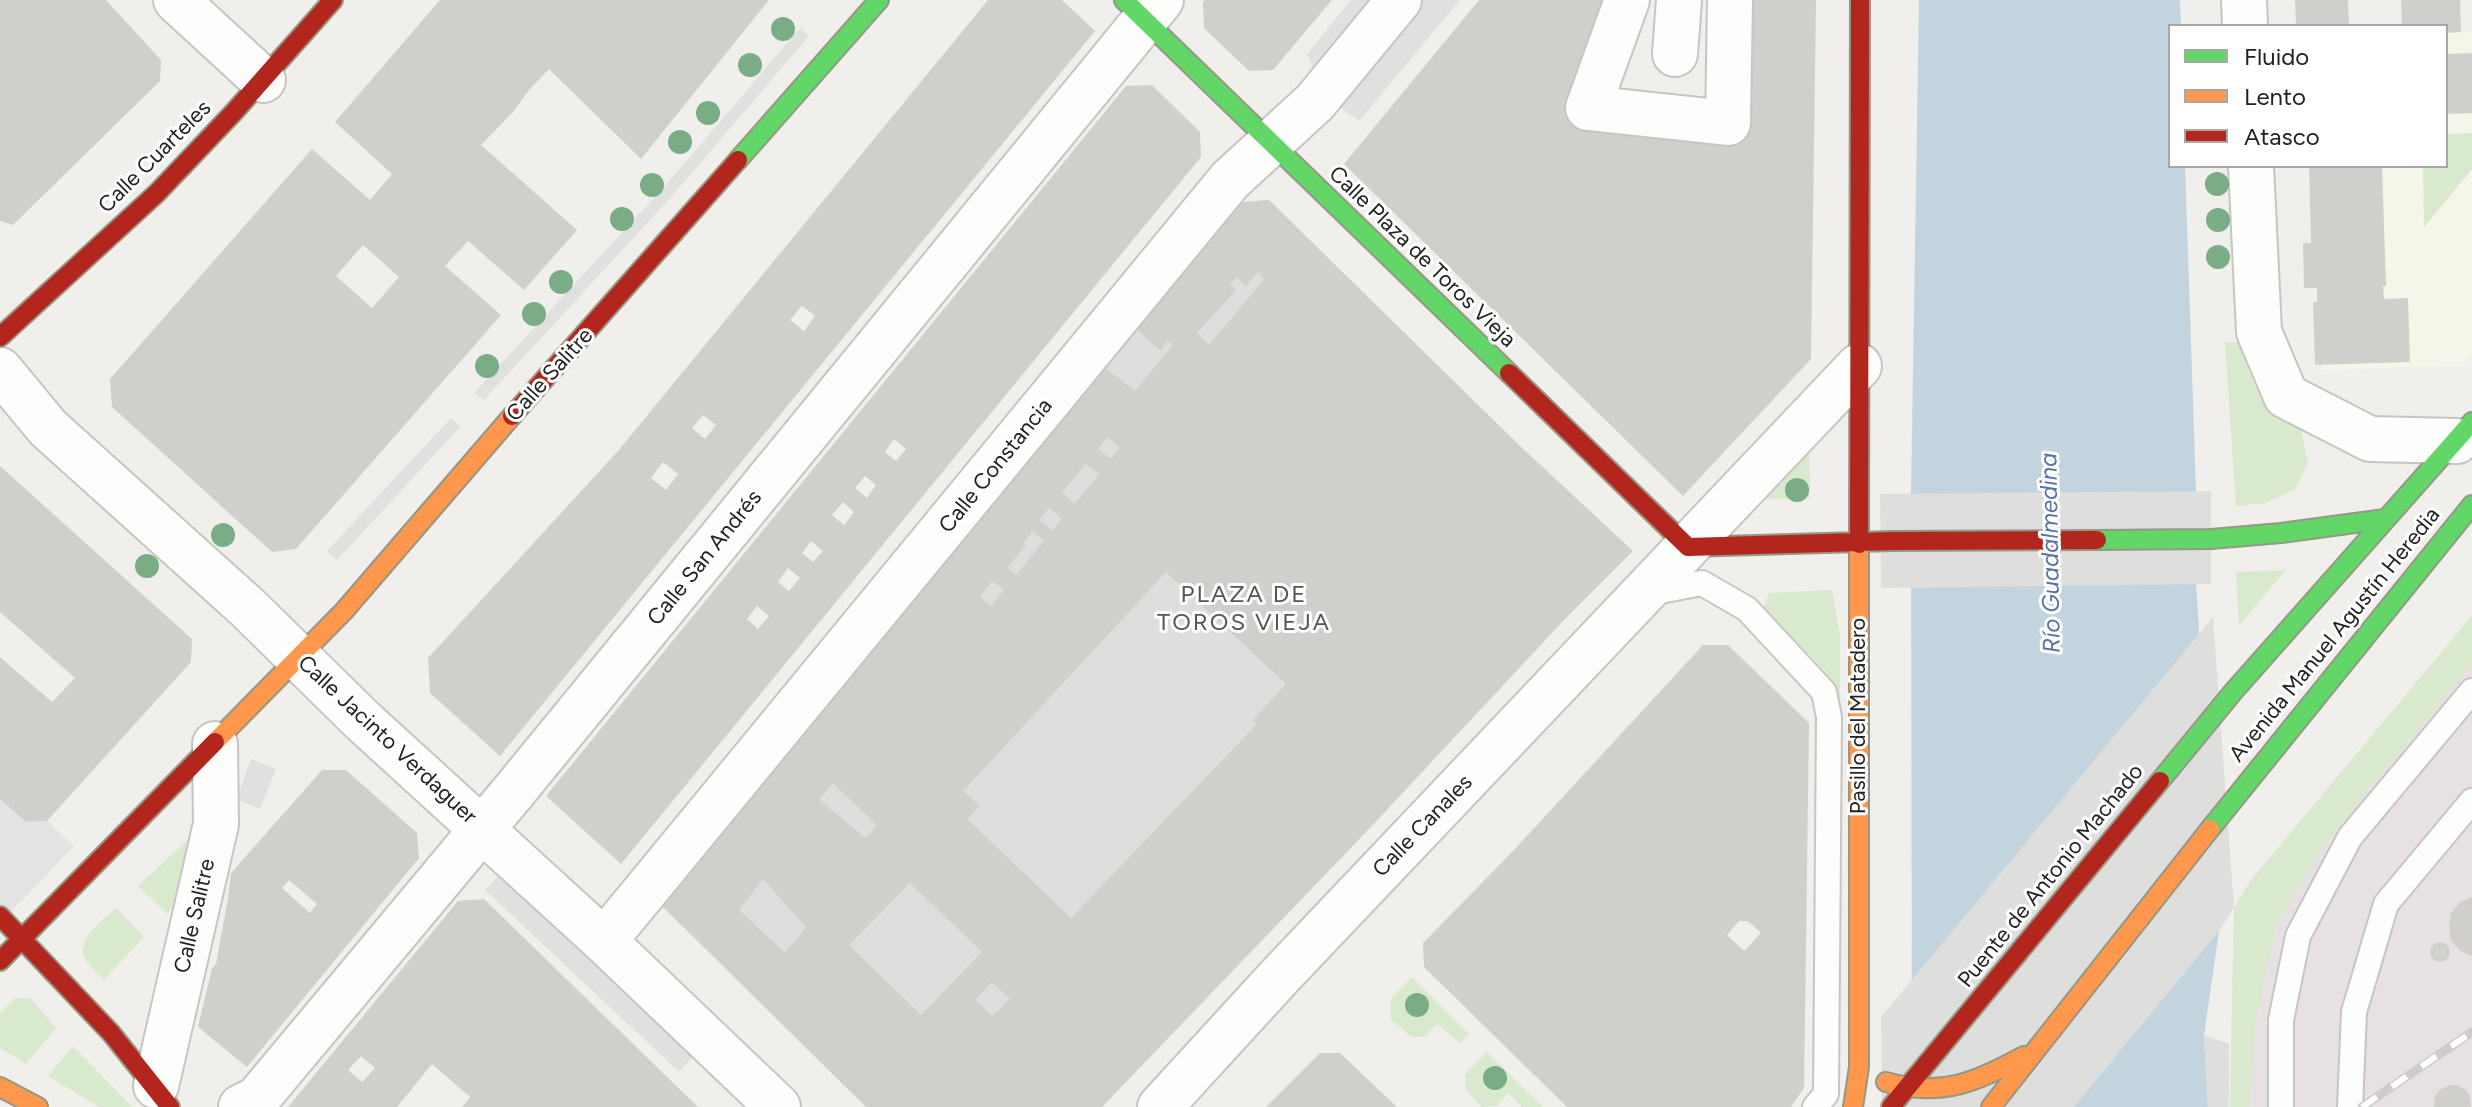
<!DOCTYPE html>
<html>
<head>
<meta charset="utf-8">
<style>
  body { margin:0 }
  #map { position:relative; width:2472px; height:1107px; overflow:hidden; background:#f0efeb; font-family:Figtree,sans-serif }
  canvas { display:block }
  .legend { position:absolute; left:2168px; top:24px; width:280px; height:144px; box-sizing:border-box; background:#fff; border:2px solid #a7a7a7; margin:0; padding:10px 14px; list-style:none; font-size:24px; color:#222 }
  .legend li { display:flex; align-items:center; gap:16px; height:40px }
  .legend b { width:40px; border:2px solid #a7a7a7 }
</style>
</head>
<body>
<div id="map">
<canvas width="2472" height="1107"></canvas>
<ul class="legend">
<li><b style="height:10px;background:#63d668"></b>Fluido</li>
<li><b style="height:10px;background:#ff974d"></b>Lento</li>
<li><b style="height:10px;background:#b3261e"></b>Atasco</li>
</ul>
</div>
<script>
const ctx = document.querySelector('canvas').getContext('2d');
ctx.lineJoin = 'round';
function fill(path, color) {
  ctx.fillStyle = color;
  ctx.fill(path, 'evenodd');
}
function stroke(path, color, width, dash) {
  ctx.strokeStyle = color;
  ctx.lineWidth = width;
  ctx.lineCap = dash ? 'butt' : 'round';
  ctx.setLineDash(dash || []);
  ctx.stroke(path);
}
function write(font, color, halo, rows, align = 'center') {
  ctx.font = font + ' Figtree,sans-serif';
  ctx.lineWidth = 6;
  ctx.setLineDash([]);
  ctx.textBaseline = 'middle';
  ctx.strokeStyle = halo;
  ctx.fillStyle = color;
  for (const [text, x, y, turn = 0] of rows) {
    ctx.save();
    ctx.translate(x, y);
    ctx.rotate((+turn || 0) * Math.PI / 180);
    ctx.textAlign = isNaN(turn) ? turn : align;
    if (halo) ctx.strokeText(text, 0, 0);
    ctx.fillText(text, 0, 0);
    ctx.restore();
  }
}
fill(new Path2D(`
  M1269,200L1409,338L1180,585L1288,686L1520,446L1633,551L1564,620L1367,831L1102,1107L742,984L663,907L1199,250L1243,202Z`), '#dfdedc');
fill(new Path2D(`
  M2472,616V1107H2230L2234,908L2251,880Z`), '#e8e1e3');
fill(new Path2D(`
  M2472,32V354L2463,366L2322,370V365H2315L2313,302L2317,301V288H2304L2303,243L2311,242L2309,166H2446V33Z`), '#f4f6e9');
fill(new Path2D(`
  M2472,133V169L2424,227L2423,166H2446V134Z
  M2238,342L2254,384L2300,425L2308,464L2295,489L2266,503L2236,506L2225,343Z
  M1805,451H1809L1810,498L1762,499Z
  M2286,570L2239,625L2236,572Z
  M1832,590L1840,635V713L1834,689L1825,671L1763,609L1769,593Z
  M2472,616V664L2327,841L2276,925L2255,1025L2250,1107H2230L2234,908L2251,880Z
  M191,837L193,886L167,914L138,886Z
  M116,908L144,937L104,980C99,974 91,968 86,961C74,939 102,921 116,908Z
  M1412,977L1469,1034L1460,1043L1437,1024L1424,1037H1411L1391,1020V998Z
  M15,998H30L56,1028L26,1064L0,1048V1013Z
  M73,1046L132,1107H99L48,1076Z
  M1487,1052L1543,1107H1522L1508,1093L1497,1106L1482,1107L1465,1090V1074Z`), '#d8e9ce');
fill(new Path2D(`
  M1351,0H1382L1317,78L1307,54Z
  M1422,0H1460L1359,121L1336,104Z
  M800,28L809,36L673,195L484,400L474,393L665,186Z
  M451,418L460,427L337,560L327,551Z
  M251,759L276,769L260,809L236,799Z
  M505,869L698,1051L679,1072L485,890Z`), '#e0e0de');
fill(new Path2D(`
  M0,799L26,822L47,821L74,846L0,923Z`), '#e3e2e5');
fill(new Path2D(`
  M1919,0H2180L2181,26H2170V166H2185L2196,491V584L2219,931L2204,1035L2208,1107H1912L1911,494Z`), '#c3d4de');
fill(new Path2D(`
  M2211,491V584L1881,588L1880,494Z
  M2213,617L2234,908L2219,931L2074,1107H1882L1881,1017Z
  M2204,1035L2229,1044V1107H2208Z`), '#dededd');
fill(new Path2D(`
  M0,0H106L161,60L160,81L13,225L0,221Z
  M440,0H769L641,159L549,69L529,90L513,112L481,145L577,230L524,290L468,241L445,266L501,315L296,549L272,552L112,407L110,379L312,149L370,200L392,174L335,122ZM363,245L399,277L372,308L336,276Z
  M988,0H1062L1095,31L500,756L430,693L428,658L618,451ZM802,306L815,316L804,331L790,320ZM703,415L716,425L705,439L692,428ZM663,462L678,474L666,490L651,478Z
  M1205,0H1332L1273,70L1249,71L1204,28L1203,2Z
  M1479,0H1627L1588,108L1728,123L1730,0H1816L1811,359L1683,496L1344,164Z
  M2295,0H2348L2349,26H2296Z
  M2401,0H2460L2461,32L2446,33V26H2402Z
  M2472,53V113L2446,114V54Z
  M1152,85L1200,132L1201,157L621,864L546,796L1126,86ZM894,439L906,449L896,461L885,452ZM865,476L876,485L867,498L855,488ZM843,502L854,512L844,525L832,515ZM811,541L823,551L813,562L802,553ZM788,568L800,578L789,591L778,582ZM757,606L769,616L758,629L747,619Z
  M2309,166H2382L2386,286H2383L2384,299L2408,298L2410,362L2315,365L2313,302H2317V288H2304L2303,243H2311Z
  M1269,200L1520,446L1633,551L1564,620L1367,831L1102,1107H866L663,907L1104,367L1135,391L1173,345L1167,341L1161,351L1136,329L1199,250L1243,202ZM1258,272L1264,278L1262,282L1209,345L1197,333L1236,290L1230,284L1237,277L1246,286ZM1107,437L1120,448L1111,459L1098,449ZM1085,464L1099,474L1075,504L1062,493ZM1049,508L1062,519L1052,530L1039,520ZM1033,531L1044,541L1016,575L1007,568L1026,545L1023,543ZM1166,572L1286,684L1253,720L1257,724L1071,918L967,819L980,806L963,791ZM992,581L1004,590L991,606L980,597ZM833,783L877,825L866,838L819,800ZM763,879L806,927L785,953L739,910ZM910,883L982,952L921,1015L849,945ZM992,982L1010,999L993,1016L975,1000Z
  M0,466L192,639L191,662L47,821L26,822L0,799V657L52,702L75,678L0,612Z
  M1703,645H1728L1809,723L1804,1088L1791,1107H1567L1424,967L1423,943L1513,851ZM1739,921H1748L1761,933L1744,951L1727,935Z
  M322,770H346L417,833L419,858L247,1067L198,1027L212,968L216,964L228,898L231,873ZM289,880L317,904L310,913L282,888Z
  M2472,897V956L2460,951L2451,940L2449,927L2451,913L2460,902Z
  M484,899L520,934L698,1107H462L470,1097L432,1064L397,1107H288L458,901ZM361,1056L375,1068L362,1082L348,1070Z
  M2430 952a10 10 0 1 1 20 0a10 10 0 1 1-20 0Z
  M1320,1053H1340L1397,1107H1266Z
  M2449,1085H2457L2465,1089L2470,1096L2471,1107H2434L2435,1096L2441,1089Z`), '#d1cfcc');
const lane = new Path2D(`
  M1649,593L1702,583L1747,609L1824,692L1829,717L1826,1094L1815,1107
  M2281,1107V1020L2298,936L2350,837L2472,691
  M2350,1107L2354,1012L2386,904L2472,801`);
const street = new Path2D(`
  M176,0L263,80
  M1627,0L1588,108L1728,123L1730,0
  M2244,0L2245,26
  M1675,54L1679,0
  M2251,166L2259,332L2286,396L2370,439L2457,441
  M0,370L48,428L248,608L362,720L604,941L778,1107
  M604,941L1230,180L1315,102L1399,0
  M156,1086L216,824L215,744
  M241,1107L257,1099L514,791L1161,0
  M1160,1107L1280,976L1859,366`);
const fast = new Path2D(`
  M1124,0L1509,373
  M738,160L879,0
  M2097,540L2211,539L2281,533L2385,519
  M2160,781L2233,692L2472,422
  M2210,829L2472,505`);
const slow = new Path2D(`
  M215,742L344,611L512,416
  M1886,1082C1940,1098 1977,1082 2024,1056
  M0,1087L38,1107
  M1853,1107L1859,1067V544
  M1991,1107L2210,829`);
const jam = new Path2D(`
  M0,337L157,193L234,112L333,0
  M1509,373L1688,547L1893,541L2097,540
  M512,416L738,160
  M1859,544L1860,0
  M0,916L111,1033L170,1107
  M0,961L215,742
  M1891,1107L2160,781`);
stroke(lane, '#c6c5c3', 28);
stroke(street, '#c6c5c3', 48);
stroke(fast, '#949885', 22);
stroke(slow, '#949885', 22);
stroke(jam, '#949885', 22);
stroke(lane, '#fdfdfc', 24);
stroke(street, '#fdfdfc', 44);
stroke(fast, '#63d668', 18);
stroke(slow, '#ff974d', 18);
stroke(jam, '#b3261e', 18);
const rail = new Path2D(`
  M2362,1107L2472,1032`);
stroke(rail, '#ccc', 9);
stroke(rail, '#fff', 6, [18]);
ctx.fillStyle = '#7aac85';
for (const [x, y] of [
  [783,29],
  [750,65],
  [708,113],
  [680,142],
  [2217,184],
  [652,185],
  [622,219],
  [2218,220],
  [2218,257],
  [561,282],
  [534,314],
  [487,366],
  [1797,490],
  [223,535],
  [147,566],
  [1417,1005],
  [1495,1078]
]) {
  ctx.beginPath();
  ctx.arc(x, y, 12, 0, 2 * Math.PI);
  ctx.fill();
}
write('22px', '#222', '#fff', [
  ["Calle Cuarteles",155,157,-45],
  ["Calle Plaza de Toros Vieja",1422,257,44],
  ["Calle Salitre",550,375,-48],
  ["Calle Constancia",996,466,-51],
  ["Calle San Andrés",705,558,-51],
  ["Avenida Manuel Agustín Heredia",2335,635,-51],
  ["Pasillo del Matadero",1859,716,-90],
  ["Calle Jacinto Verdaguer",387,740,43],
  ["Calle Canales",1423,826,-46],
  ["Puente de Antonio Machado",2051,876,-51],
  ["Calle Salitre",195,916,-77]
]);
write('italic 24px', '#5872a7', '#fff', [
  ["Río Guadalmedina",2051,553,-91]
]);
ctx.letterSpacing = '2px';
write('24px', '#555', '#fff', [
  ["PLAZA DE",1244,595],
  ["TOROS VIEJA",1244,623]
]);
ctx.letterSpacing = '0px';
</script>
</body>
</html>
